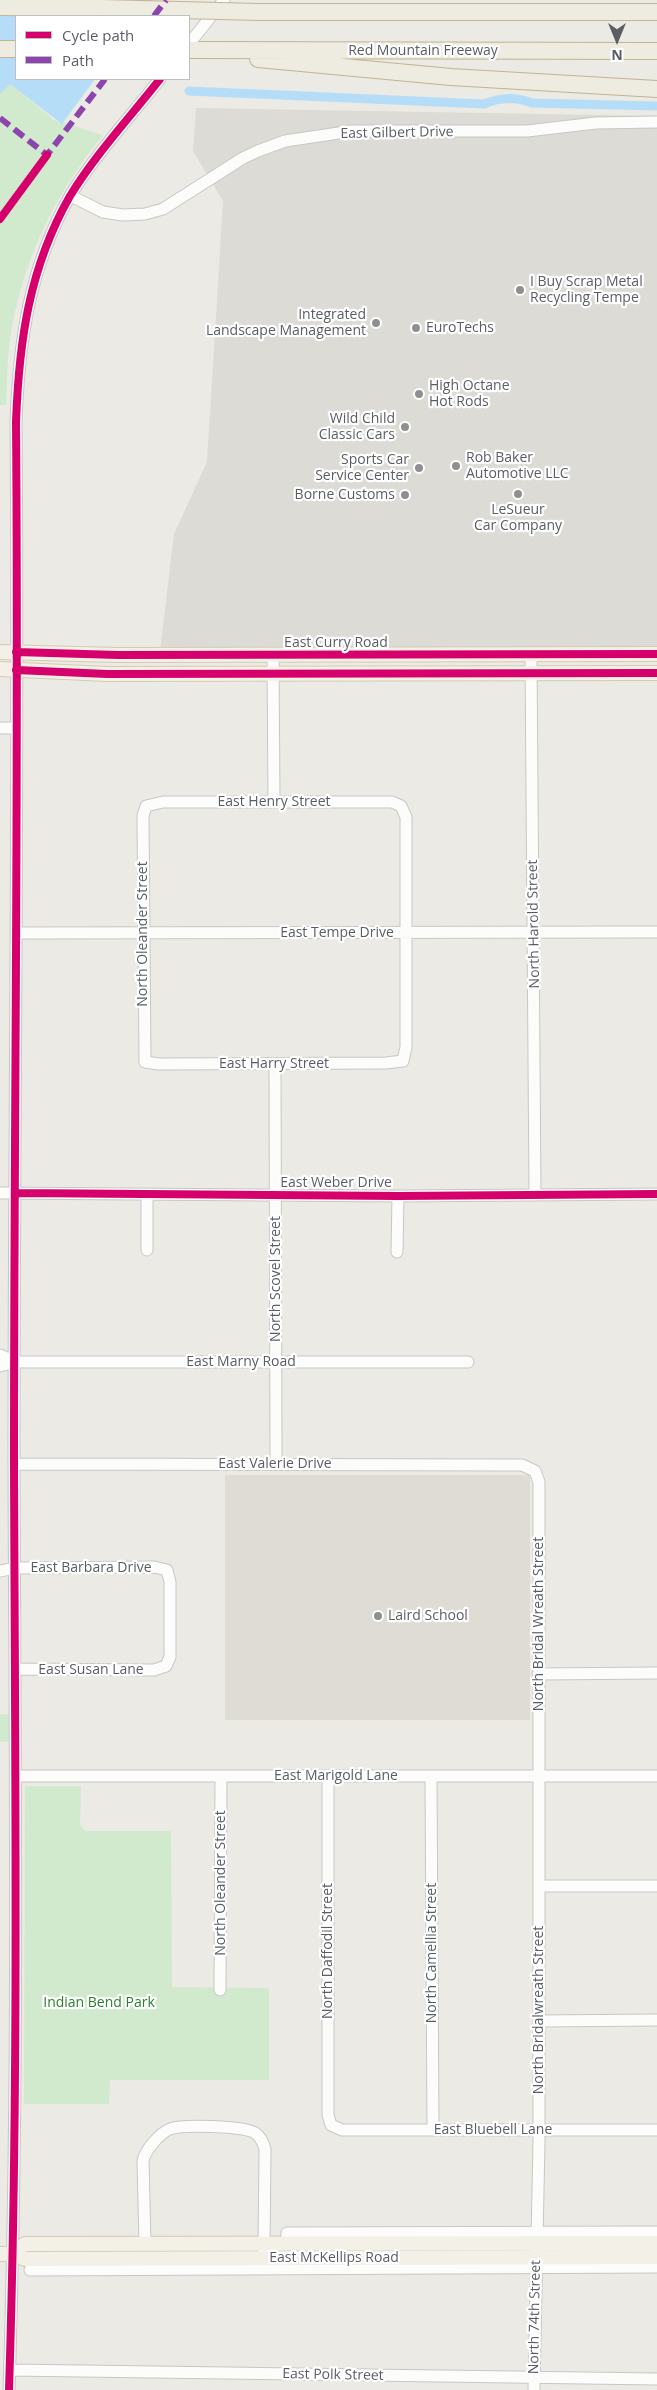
<!DOCTYPE html>
<html>
<head>
<meta charset="utf-8">
<style>
  body { margin:0 }
  #map { position:relative; width:657px; height:2390px; overflow:hidden; background:#ebeae4; font-family:"Open Sans",sans-serif }
  canvas { display:block }
  .legend { position:absolute; left:15px; top:15px; width:175px; height:65px; box-sizing:border-box; background:#fff; border:1px solid #bdbfc1; margin:0; padding:6px 9px; list-style:none; font-size:15px; color:#5a5e64 }
  .legend li { display:flex; align-items:center; gap:10px; height:25px }
  .legend b { width:25px; border:1px solid #bdbfc1 }
  .north { position:absolute; left:592px; top:15px; width:50px; height:50px; -webkit-text-stroke:4px #fff; paint-order:stroke; rotate:180deg; font-size:14px; font-weight:700; line-height:20px; text-align:center; color:#5a5e64 }
  .north::after { content:''; display:block; margin:auto; width:18px; height:22px; background:#5a5e64; clip-path:polygon(50% 0,100% 100%,50% 72%,0 100%) }
</style>
</head>
<body>
<div id="map">
<canvas width="657" height="2390"></canvas>
<ul class="legend">
<li><b style="height:6px;background:#d6006c"></b>Cycle path</li>
<li><b style="height:6px;background:#8e44ad"></b>Path</li>
</ul>
<div class="north">N</div>
</div>
<script>
const ctx = document.querySelector('canvas').getContext('2d');
ctx.lineJoin = 'round';
function fill(path, color) {
  ctx.fillStyle = color;
  ctx.fill(path, 'evenodd');
}
function stroke(path, color, width, dash) {
  ctx.strokeStyle = color;
  ctx.lineWidth = width;
  ctx.lineCap = dash ? 'butt' : 'round';
  ctx.setLineDash(dash || []);
  ctx.stroke(path);
}
function write(font, color, halo, rows, align = 'center') {
  ctx.font = font + ' "Open Sans",sans-serif';
  ctx.lineWidth = 4.5;
  ctx.setLineDash([]);
  ctx.textBaseline = 'middle';
  ctx.strokeStyle = halo;
  ctx.fillStyle = color;
  for (const [text, x, y, turn = 0] of rows) {
    ctx.save();
    ctx.translate(x, y);
    ctx.rotate((+turn || 0) * Math.PI / 180);
    ctx.textAlign = isNaN(turn) ? turn : align;
    if (halo) ctx.strokeText(text, 0, 0);
    ctx.fillText(text, 0, 0);
    ctx.restore();
  }
}
fill(new Path2D(`
  M196,108L657,116V649L160,651L174,534L207,462L215,333L223,201L193,151Z`), '#dcdbd5');
fill(new Path2D(`
  M225,1475H528L530,1477V1720H225Z`), '#dedcd4');
fill(new Path2D(`
  M0,75L54,120L103,135C53,196 18,269 9,348C7,367 7,386 6,405H0Z
  M0,1714H15V1742H0Z
  M25,1786H81L80,1824L85,1831H171L172,1987L269,1988V2080H110L109,2104H24Z`), '#d1e9cd');
fill(new Path2D(`
  M0,0H152L140,16H16V79H95L62,124L10,84L0,94Z`), '#b6ddf7');
stroke(new Path2D(`
  M189,91L484,104C501,97 515,97 532,103L657,106`), '#b6ddf7', 9);
const minor = new Path2D(`
  M189,44L224,0
  M71,196L103,212L123,215L145,214L163,209L243,158L258,151L285,141L352,131H527L596,123L657,122
  M273,655L274,802
  M531,655L535,1194
  M0,728H17
  M163,802H392L401,806L406,817V1047L403,1061L386,1063L159,1064L145,1062L143,816L146,806Z
  M17,933L657,932
  M275,1064L276,1464
  M0,1193L398,1196L657,1194
  M147,1250V1195
  M397,1252L398,1196
  M0,1355L15,1362
  M0,1366L15,1362H468
  M14,1464L522,1465L535,1471L539,1482V2141L534,2390
  M0,1571L15,1568L154,1567L167,1570L170,1582V1657L166,1666L154,1670L15,1669
  M538,1674L657,1673
  M16,1776H657
  M328,1776V2115L331,2125L342,2130H657
  M431,1776L433,2130
  M539,1886H657
  M220,1990L221,1777
  M539,2021L657,2020
  M287,2243V2233L657,2232
  M145,2244L143,2161C145,2150 160,2133 170,2129C182,2124 244,2126 255,2133C261,2137 263,2142 265,2149L264,2251
  M30,2270L657,2267
  M10,2370L657,2379
  M9,2390C19,2080 15,1770 14,1460C14,1114 19,768 16,422C19,341 29,268 70,196C95,155 131,116 160,79`);
const major = new Path2D(`
  M0,652L118,655L657,654
  M0,669L107,674L657,673
  M0,2254H12L25,2259L657,2257
  M12,2254L25,2244L657,2243`);
const highway = new Path2D(`
  M0,7L100,8
  M260,12H657
  M0,49H16
  M189,50L657,51
  M258,59L451,77L657,89`);
stroke(minor, '#c7c7c6', 13);
stroke(major, '#d6cbaf', 16);
stroke(highway, '#c2b392', 18);
stroke(minor, '#fcfcfb', 11);
stroke(major, '#f2f0e7', 14);
stroke(highway, '#eeebe0', 16);
const highwayBridge = new Path2D(`
  M100,8L260,12`);
stroke(highwayBridge, '#c2b392', 18, []);
stroke(highwayBridge, '#eeebe0', 16);
stroke(new Path2D(`
  M154,16L166,0
  M0,118L47,155L105,79`), '#8e44ad', 6, [12, 6]);
stroke(new Path2D(`
  M0,219L47,155
  M16,652L118,655L657,654
  M16,670L107,674L657,673
  M16,1193L398,1196L657,1194
  M9,2390C19,2080 15,1770 14,1460C14,1114 19,768 16,422C19,341 29,268 70,196C95,155 131,116 160,79`), '#d6006c', 8);
for (const [x, y, r, color] of [
  [520,290,5,"#8d8f91"],
  [376,323,5,"#8d8f91"],
  [416,328,5,"#8d8f91"],
  [419,394,5,"#8d8f91"],
  [405,427,5,"#8d8f91"],
  [456,466,5,"#8d8f91"],
  [419,468,5,"#8d8f91"],
  [518,494,5,"#8d8f91"],
  [405,495,5,"#8d8f91"],
  [378,1616,5,"#8d8f91"]
]) {
  const dot = new Path2D();
  dot.arc(x, y, r, 0, 2 * Math.PI);
  ctx.fillStyle = color;
  ctx.fill(dot);
  stroke(dot, '#fff', 2);
}
write('14px', '#5a5e64', '#fff', [
  ["Red Mountain Freeway",423,51],
  ["East Gilbert Drive",397,133,-1],
  ["East Curry Road",336,643],
  ["East Henry Street",274,802],
  ["North Harold Street",534,924,-91],
  ["East Tempe Drive",337,933],
  ["North Oleander Street",143,934,-90],
  ["East Harry Street",274,1064],
  ["East Weber Drive",336,1183],
  ["North Scovel Street",276,1279,-90],
  ["East Marny Road",241,1362],
  ["East Valerie Drive",275,1464],
  ["East Barbara Drive",91,1568],
  ["North Bridal Wreath Street",539,1624,-90],
  ["East Susan Lane",91,1670],
  ["East Marigold Lane",336,1776],
  ["North Oleander Street",221,1883,-90],
  ["North Daffodil Street",328,1951,-90],
  ["North Camellia Street",432,1953,-90],
  ["North Bridalwreath Street",539,2010,-90],
  ["East Bluebell Lane",493,2130],
  ["East McKellips Road",334,2258],
  ["North 74th Street",535,2317,-89],
  ["East Polk Street",333,2375,1]
]);
write('14px', '#5a5e64', '#fff', [
  ["I Buy Scrap Metal",530,282],
  ["Recycling Tempe",530,298],
  ["Integrated",366,315,"right"],
  ["Landscape Management",366,331,"right"],
  ["EuroTechs",426,328],
  ["High Octane",429,386],
  ["Hot Rods",429,402],
  ["Wild Child",395,419,"right"],
  ["Classic Cars",395,435,"right"],
  ["Rob Baker",466,458],
  ["Automotive LLC",466,474],
  ["Sports Car",409,460,"right"],
  ["Service Center",409,476,"right"],
  ["Borne Customs",395,495,"right"],
  ["LeSueur",518,510,"center"],
  ["Car Company",518,526,"center"],
  ["Laird School",388,1616]
], 'left');
write('14px', '#2b822e', '#fff', [
  ["Indian Bend Park",99,2003]
]);
</script>
</body>
</html>
